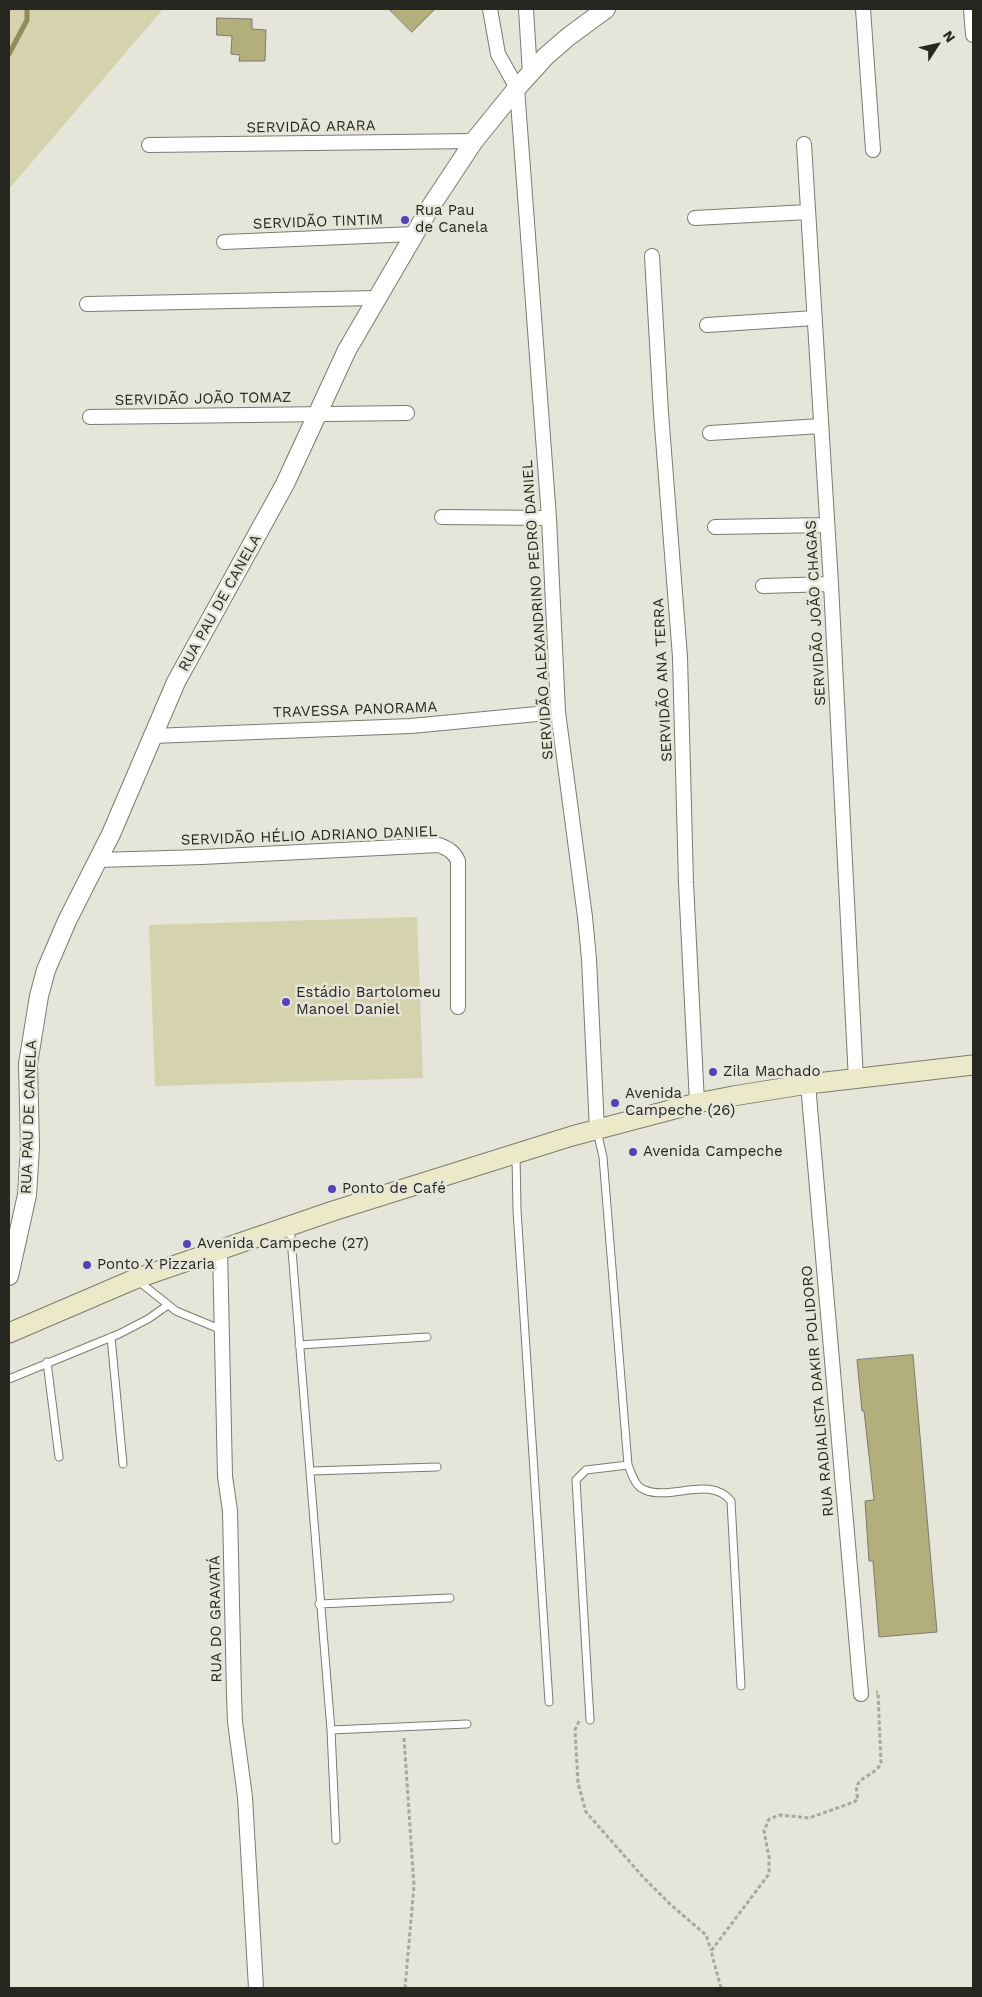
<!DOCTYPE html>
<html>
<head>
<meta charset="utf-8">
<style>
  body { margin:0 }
  #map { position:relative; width:982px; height:1997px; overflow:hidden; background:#e6e5d9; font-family:"Work Sans",sans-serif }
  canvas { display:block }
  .frame { position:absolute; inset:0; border:10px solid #272722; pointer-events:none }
  .north { position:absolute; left:912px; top:20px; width:50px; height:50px; -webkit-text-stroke:4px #e6e5d9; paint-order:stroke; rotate:55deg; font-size:14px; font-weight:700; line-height:20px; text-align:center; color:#272722 }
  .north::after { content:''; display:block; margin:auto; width:18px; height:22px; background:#272722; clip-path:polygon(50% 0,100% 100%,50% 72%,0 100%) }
</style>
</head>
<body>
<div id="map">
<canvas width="982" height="1997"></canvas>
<div class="frame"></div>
<div class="north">N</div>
</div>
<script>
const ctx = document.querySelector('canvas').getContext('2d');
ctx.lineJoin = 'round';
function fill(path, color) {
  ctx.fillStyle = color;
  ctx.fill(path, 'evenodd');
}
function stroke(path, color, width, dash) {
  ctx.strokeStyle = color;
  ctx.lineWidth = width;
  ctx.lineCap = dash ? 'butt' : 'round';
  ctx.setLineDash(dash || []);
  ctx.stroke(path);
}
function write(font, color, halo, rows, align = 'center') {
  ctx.font = font + ' "Work Sans",sans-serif';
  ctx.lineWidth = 5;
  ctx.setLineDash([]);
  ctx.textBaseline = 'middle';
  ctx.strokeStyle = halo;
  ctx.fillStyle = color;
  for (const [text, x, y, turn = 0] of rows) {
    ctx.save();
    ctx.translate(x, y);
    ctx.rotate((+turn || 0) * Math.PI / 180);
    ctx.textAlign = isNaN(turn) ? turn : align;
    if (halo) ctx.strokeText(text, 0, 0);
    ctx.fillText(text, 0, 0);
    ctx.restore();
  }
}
fill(new Path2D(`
  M9,9H163L9,189Z
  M417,917L423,1078L155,1086L149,925Z`), '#d5d3ad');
stroke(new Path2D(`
  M9,54L27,20V9`), '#908c5b', 5);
const building = new Path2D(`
  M389,9H435L412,32Z
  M217,18L252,19V29L266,30L265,61H239L240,55L231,54L232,36L217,35Z
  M913,1355L937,1632L879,1637L873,1561H869L865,1501L874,1500L864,1411H862L857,1360Z`);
fill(building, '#b2af7d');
stroke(building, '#7b7a6f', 1);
const service = new Path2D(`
  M516,1155L517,1210L549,1702
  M290,1226L331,1730L336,1840
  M137,1280L176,1311L222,1330
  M111,1337L123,1464
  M299,1345L427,1337
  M47,1362L59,1457
  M9,1379L119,1334L148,1319L168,1305
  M628,1465C632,1474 635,1487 645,1490C671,1501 710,1475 731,1501L741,1686
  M311,1471L437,1467
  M319,1604L450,1598
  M590,1720L576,1480L586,1470L628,1465L603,1157L597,1131
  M331,1730L467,1724`);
const minor = new Path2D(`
  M490,9L498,54L517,88L549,518L558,712L585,917L589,959L597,1130
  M526,9L530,74
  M863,9L873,150
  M971,9L973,35
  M804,144L831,584L856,1080
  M149,145L474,141
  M695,218L808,212
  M224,242L414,234
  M652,256L661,413L680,657L686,883L697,1103
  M87,304L376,298
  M707,325L815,318
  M90,417L407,413
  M710,433L821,426
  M442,517L549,518
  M715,527L827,525
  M763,586L831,584
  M152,736L411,726L558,712
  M98,860L202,857L439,845C449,849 454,852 458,861V1007
  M808,1084L861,1694
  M220,1249L225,1476L230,1511L234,1695L235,1722L245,1797L256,1988`);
const tertiary = new Path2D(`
  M9,1276L27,1195L30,1147L28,1064L39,996L46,970L67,921L111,834L176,682L285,484L347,350L431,206L474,141L517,88L546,56L568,37L606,9`);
const secondary = new Path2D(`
  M9,1333L135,1279L333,1211L572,1136L697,1103L733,1096L808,1084L973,1065`);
stroke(service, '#7c7b70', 9);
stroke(minor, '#7c7b70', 16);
stroke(tertiary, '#7c7b70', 20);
stroke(secondary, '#7c7b70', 21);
stroke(new Path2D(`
  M579,1721L575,1730L578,1783L586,1812L643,1877L671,1905L706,1935L711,1950
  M404,1738L414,1886L405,1988
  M721,1988L711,1951L769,1874V1857L764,1831L769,1819L780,1815L809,1818L854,1802L858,1799C857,1795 856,1790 857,1786C859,1777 877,1774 881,1763L878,1692H876`), '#a8a89e', 3, [4, 2.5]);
stroke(service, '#fff', 7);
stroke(minor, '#fff', 14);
stroke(tertiary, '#fff', 18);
stroke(secondary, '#ece9c8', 19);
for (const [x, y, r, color] of [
  [405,220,5,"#5641b9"],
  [286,1002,5,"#5641b9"],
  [713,1072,5,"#5641b9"],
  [615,1103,5,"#5641b9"],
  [633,1152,5,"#5641b9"],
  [332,1189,5,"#5641b9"],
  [187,1244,5,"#5641b9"],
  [87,1265,5,"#5641b9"]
]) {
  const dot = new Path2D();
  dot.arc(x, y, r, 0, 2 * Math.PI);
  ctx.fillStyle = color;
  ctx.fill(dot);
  stroke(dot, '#e6e5d9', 2);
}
write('15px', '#272722', '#e6e5d9', [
  ["SERVIDÃO ARARA",311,127,-1],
  ["SERVIDÃO TINTIM",318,222,-2],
  ["SERVIDÃO JOÃO TOMAZ",203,399,-1],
  ["RUA PAU DE CANELA",220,603,-61],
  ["SERVIDÃO ALEXANDRINO PEDRO DANIEL",538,610,-94],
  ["SERVIDÃO JOÃO CHAGAS",816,613,-93],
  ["SERVIDÃO ANA TERRA",663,680,-93],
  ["TRAVESSA PANORAMA",355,710,-2],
  ["SERVIDÃO HÉLIO ADRIANO DANIEL",309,836,-2],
  ["RUA PAU DE CANELA",29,1117,-88],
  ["RUA RADIALISTA DAKIR POLIDORO",818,1391,-95],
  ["RUA DO GRAVATÁ",216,1619,-91]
]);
write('15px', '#272722', '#e6e5d9', [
  ["Rua Pau",415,211],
  ["de Canela",415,228],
  ["Estádio Bartolomeu",296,993],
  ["Manoel Daniel",296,1010],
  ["Zila Machado",723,1072],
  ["Avenida",625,1094],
  ["Campeche (26)",625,1111],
  ["Avenida Campeche",643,1152],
  ["Ponto de Café",342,1189],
  ["Avenida Campeche (27)",197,1244],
  ["Ponto X Pizzaria",97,1265]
], 'left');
</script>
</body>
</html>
